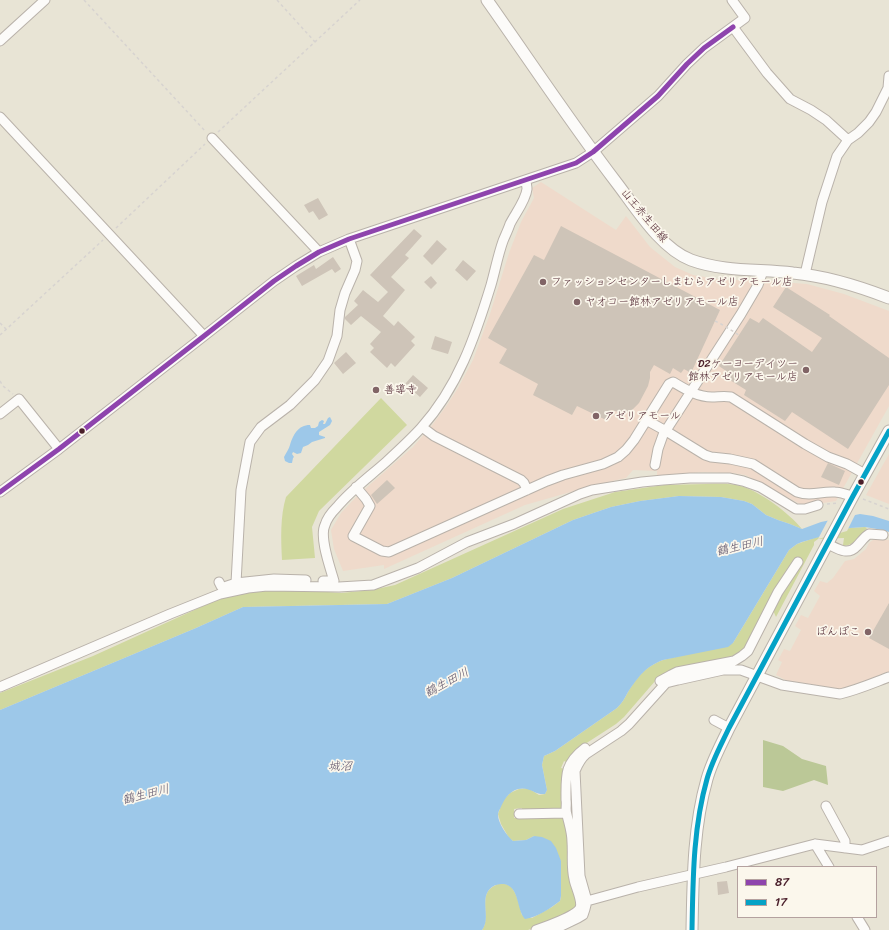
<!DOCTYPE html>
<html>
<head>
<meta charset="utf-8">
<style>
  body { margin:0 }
  #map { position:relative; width:889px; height:930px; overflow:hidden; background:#e8e4d5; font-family:Sriracha,sans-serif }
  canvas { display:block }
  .legend { position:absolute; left:737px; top:866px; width:140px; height:52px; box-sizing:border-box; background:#fbf7ec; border:1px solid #b4a19f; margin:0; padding:5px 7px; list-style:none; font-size:12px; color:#4a1f2b }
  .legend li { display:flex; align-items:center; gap:8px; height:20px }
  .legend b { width:20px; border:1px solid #b4a19f }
</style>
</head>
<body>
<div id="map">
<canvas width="889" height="930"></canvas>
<ul class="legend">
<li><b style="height:5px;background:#8e44ad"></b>87</li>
<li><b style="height:5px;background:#04a2c6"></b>17</li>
</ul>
</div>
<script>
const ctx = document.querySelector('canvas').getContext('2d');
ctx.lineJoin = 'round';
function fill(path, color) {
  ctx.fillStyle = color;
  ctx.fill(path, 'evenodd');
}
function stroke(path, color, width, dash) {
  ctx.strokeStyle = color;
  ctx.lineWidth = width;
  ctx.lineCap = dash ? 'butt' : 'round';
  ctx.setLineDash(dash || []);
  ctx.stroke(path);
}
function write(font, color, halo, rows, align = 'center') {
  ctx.font = font + ' Sriracha,"Klee One",sans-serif';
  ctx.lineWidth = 3.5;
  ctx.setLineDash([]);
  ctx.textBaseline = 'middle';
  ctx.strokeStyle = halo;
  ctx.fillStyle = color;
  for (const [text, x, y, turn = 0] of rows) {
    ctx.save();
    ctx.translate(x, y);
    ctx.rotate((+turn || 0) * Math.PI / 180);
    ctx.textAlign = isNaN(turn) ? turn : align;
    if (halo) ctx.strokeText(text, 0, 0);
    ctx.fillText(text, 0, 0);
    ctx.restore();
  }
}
fill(new Path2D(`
  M541,182L616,230L626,216L650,247L675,267L693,275L724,280H752L807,284L844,294L889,311V406L836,501L810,505L800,504L757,481L745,475L733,473L702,472L657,476V471L633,470L626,478L595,485L525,505L384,569V565L343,571L334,549L331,530L341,513L358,495L413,447L433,424L447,405L458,388L473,360L490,314L509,253L521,222L534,198L532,188Z
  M889,454V504L866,495Z
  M873,540H889V672L855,685L842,689L835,690L791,683L776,675L782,662L778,660L784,649L790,651L801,630L795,626L801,615L808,618L820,596L814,591L820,581L827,583L833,578L845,561L854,559L866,549L869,543Z`), '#efdacb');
fill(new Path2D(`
  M381,398L407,425L319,511L312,527L315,558L282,560C281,539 280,517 286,497Z
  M706,484C717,484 730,483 741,486C761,492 789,513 802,529L790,524L778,520L766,515L752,504L744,501L721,497L679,496L640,501L611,507L573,520L452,578L387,604L243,607L196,628L0,710V693L93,656L223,597L253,590L287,589L341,593L372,590L395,585L563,509L615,492L664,485Z
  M865,527L867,528C861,536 854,545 844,546L843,545L844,538L818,539L814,542V545L776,617L772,608L743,652L736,657L656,680L624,717L616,724L582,746L568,763L564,761L561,768L565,769L564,810L522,811V808L514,809V818L565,816L577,905L573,911L528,930H482C492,917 476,893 496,885C499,883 504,883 508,885C516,888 520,907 522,915L532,918L552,907L560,901L561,896V861L534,836L526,840L513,841L509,838L501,824L498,814L503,800L510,793L519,789L528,788L539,795L545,794L547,790L542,765L544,756L555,751L617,708C622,703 625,698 628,692C638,676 645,667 663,660L733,643L789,550L797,544L826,534L850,528Z`), '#d0d89f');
fill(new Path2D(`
  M763,740L783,746L802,759L826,766L828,785L814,780L783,791L763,787Z`), '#bbc897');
fill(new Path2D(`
  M330,417L332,421L330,425L319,432V435L325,437V438L312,442L308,445L303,447L301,453L297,454L293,452L292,454L294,457L293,458L292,463H289L285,461L284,457C286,453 289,449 290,445C293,435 298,425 310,425L311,428H315L318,426L319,422L322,420L324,421L323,424H325L328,418Z
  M679,496L721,497L744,501L752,504L766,515L778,520L790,524L802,529L821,522L860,514L873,516L889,521V532L883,530L865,527L850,528L802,542L797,544L789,550L733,643L728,647L663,660C645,667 639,676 628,692C625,698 622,703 617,708L555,751L544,756L542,765L547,790L545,794C534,795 530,786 518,789C508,792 504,800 500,809C499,810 498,813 498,815C498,823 507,836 513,841L526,840L534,836L542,837L551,841L556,848L561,861V896L560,901C549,909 538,917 525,919C516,909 520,887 504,884C500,884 496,884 492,887C478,897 492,918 482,930H0V710L196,628L243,607L387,604L452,578L573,520L611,507L640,501Z`), '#9dc8e9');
fill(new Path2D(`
  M856,513L847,531L818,539L829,518Z`), '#e8e4d5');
fill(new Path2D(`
  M318,198L328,215L319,220L313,211L309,213L304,205Z
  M561,226L720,310L691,373L684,369L681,373L673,368L670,374L654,365L650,372V378L648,386L639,403L632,410L624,413L611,410L606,420L577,406L572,415L533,395L538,384L499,363L507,349L488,338L534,255L544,260Z
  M414,229L422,236L405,255L409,258L391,277L405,290L383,316L394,326L398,321L415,337L411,341L415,345L395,367L391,363L387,368L370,352L374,348L370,344L381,332L361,316L351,325L345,319V317L358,305L354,301L363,290L378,302L388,292L370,275Z
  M437,240L447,249L432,265L423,256Z
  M333,257L341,269L335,273L332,269L302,286L296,276L314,265L316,269Z
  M463,260L476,271L467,281L455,270Z
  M431,276L437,283L431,289L424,282Z
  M786,287L830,315L829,316L889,358V385L848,449L792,412L785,421L744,395L746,390L725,377L729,373L719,366L750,318L759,323L763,318L812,352L822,338L773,307Z
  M435,336L452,342L448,354L431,349Z
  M346,352L356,363L343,374L334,363Z
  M413,375L428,388L420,397L405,384Z
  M828,463L845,471L839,485L821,477Z
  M387,480L395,488L377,504L371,495Z
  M889,603V649L869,638Z
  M727,881L729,893L718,895L717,882Z`), '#cec4b8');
const minor = new Path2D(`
  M733,27L767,73L790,99L811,110L826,120L848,140
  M0,41L45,0
  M0,117L204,336
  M212,138L319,252
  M805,274L822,202L837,156L848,140L858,133L869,122L876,112L888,88L889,76
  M0,414L19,399L59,449
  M646,420L666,431L705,455L711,457L730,459L753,464L797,492C812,497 820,491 835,492C840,492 847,495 853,496
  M422,427L434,436L521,480L524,483L527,490
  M655,465L658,449L663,435L741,314L758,285L763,271
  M356,487L366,499L370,506L353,536L382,551L389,552L547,481L563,475L603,464L618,457L626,450L634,440L669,384L673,382C685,389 697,397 712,397C718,397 724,396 731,397L805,444L828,457L847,464L865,474
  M0,492L59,449L204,336L274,281L296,266L319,252L349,239L576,163L593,152L658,96L687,64L704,48L745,18L732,0
  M828,544C838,549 848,556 857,546C861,542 864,537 869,534L883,535
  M323,581H334C330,567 319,537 325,525C327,518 332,512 337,507C351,490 369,477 386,462C398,451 410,440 421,428C458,387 475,337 491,285C495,271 498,255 503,241C505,236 508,230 510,224C515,214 526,200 527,189C527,186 526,183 526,180
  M219,582L221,586L224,587L236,583L274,579L306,580
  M236,583L241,490L250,442L261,427L290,405L315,380L328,361L337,336L340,310L345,293L355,270L357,261L349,239
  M660,681L671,675L677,672L734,661L742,656L748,651L778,592L798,562
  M0,687L170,614L220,594L248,588L267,586L339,587L373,585L418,568L467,542L514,524L580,494L592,490L642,482L663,480L690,478H729L743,481L760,487L796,509H805L818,505
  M714,720L729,728
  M826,806L845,841V848
  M519,814L566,813
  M815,844L829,867
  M587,901L638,887L726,867L815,844L862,850L889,841
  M857,917L865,930
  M536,930C545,927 576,916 580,908C583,901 575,886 574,879C571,867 573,854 572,842C572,832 569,824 567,815C565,810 567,804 566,800C566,776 564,764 585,748
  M553,930L578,918L583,915L585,909L587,901L580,876L575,771C578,764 580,759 586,754L621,731L629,724L666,683L678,680L723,670H741L782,685L840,694C857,690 873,683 889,677`);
const major = new Path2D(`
  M487,0C530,61 571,123 616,182C636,208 660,248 691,260C724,272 759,269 793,273C826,276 858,286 889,298
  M692,930C693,879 693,828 707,779C712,761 721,745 729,728L853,496L889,431`);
stroke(minor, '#b9b2aa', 11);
stroke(major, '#b9b2aa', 13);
stroke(new Path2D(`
  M84,0L206,132
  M277,0L315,42
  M218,132L360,0
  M116,228L205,144
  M0,323L6,329
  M0,335L103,240
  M0,381L3,386L13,394
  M863,499L889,509
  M827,504L839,503`), '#d7d3d0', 1.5, [3, 3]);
stroke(minor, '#fcfbf9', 9);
stroke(major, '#fcfbf9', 11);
stroke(new Path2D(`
  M715,321L721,324L739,335`), '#d7d3d0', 1.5, [3, 3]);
stroke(new Path2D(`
  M0,492L59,449L204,336L274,281L296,266L319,252L349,239L576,163L593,152L658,96L687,64L704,48L733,27`), '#8e44ad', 5);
stroke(new Path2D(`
  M692,930C693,879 693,828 707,779C712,761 721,745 729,728L853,496L889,431`), '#04a2c6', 5);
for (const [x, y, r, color] of [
  [543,282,4,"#816466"],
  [577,302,4,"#816466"],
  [806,370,4,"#816466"],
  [376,390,4,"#816466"],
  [596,416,4,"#816466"],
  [82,431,3.5,"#4a1f2b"],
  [861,482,3.5,"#4a1f2b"],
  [868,632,4,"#816466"]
]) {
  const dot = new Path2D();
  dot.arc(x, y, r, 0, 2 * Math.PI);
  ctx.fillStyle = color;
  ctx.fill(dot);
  stroke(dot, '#fbf7ec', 1.5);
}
write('11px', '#4a1f2b', '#fbf7ec', [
  ["山王赤生田線",644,216,50]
]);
write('11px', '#4a1f2b', '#fbf7ec', [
  ["ファッションセンターしまむらアゼリアモール店",551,282],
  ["ヤオコー館林アゼリアモール店",585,302],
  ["D2ケーヨーデイツー",798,364,"right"],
  ["館林アゼリアモール店",798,377,"right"],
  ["善導寺",384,390],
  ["アゼリアモール",604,416],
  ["ぽんぽこ",860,632,"right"]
], 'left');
write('italic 12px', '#594e66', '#fbf7ec', [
  ["鶴生田川",740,547,-13],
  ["鶴生田川",447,683,-28],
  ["城沼",340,767],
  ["鶴生田川",146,795,-14]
]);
</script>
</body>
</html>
